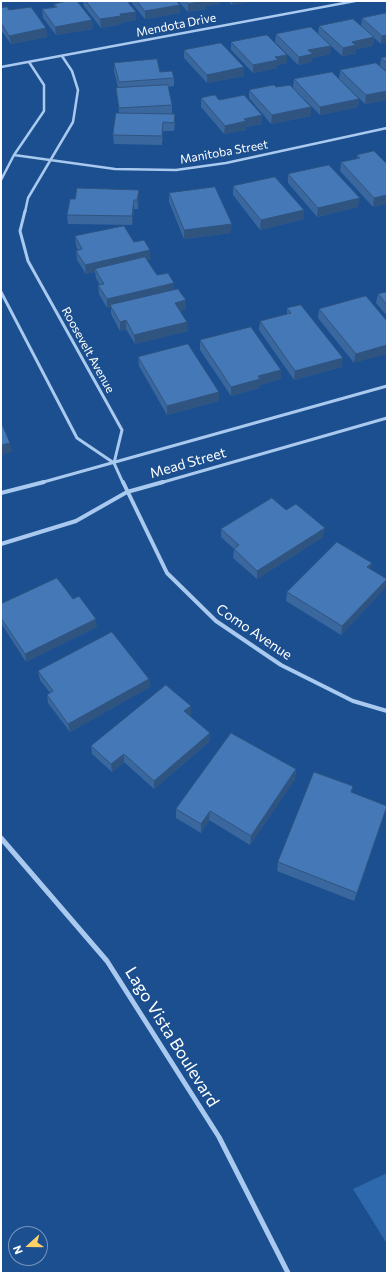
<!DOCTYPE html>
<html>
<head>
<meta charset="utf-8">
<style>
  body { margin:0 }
  #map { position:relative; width:388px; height:1274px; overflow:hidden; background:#1b4f8f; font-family:Commissioner,sans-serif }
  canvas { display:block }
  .frame { position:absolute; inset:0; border:2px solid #fff; pointer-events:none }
  .north { position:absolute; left:8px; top:1226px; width:40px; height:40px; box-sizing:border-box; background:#1b4f8f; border:1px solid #7695bc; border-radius:50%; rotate:249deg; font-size:11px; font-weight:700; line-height:16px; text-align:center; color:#fff }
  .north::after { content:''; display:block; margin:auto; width:14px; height:18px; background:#ffd166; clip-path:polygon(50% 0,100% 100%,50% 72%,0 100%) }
</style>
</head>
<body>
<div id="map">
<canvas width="388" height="1274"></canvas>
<div class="frame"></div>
<div class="north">N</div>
</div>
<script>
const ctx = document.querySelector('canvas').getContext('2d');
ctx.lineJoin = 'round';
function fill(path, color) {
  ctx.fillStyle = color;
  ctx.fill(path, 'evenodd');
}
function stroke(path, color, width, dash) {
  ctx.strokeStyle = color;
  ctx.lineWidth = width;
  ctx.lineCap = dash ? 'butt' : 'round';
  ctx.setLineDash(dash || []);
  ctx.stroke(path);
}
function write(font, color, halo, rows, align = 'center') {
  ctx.font = font + ' Commissioner,sans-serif';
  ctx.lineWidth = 3;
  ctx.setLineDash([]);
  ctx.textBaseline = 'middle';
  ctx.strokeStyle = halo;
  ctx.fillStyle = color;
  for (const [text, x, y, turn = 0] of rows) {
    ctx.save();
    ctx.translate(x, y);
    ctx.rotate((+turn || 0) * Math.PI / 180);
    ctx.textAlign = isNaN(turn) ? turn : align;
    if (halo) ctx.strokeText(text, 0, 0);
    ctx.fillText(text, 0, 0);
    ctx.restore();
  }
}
fill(new Path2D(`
  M387,1173V1244L353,1189Z`), '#2e69ad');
stroke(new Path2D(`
  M1,67L355,1
  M14,155L115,169L176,170L226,163L387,128
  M1,180L14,155L44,111V85L29,62
  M25,212L28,198L73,122L78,90L72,71L62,56`), '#a9c9ee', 2.5);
stroke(new Path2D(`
  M25,211L20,231L28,261L122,430L114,463
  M1,292L77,438L114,463L123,483
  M40,483L387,386
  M160,483L387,418`), '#a9c9ee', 3);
stroke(new Path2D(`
  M123,482L167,573L216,621L281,665L353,701L387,711
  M1,493L44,482
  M1,544L76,521L127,492L163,482`), '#a9c9ee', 4);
stroke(new Path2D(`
  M1,838L107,961L219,1137L288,1273`), '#a9c9ee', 5);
fill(new Path2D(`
  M83,1H127L136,12V20L121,23L122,24L101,28L84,6Z
  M130,1H176L180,13L145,19Z
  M178,1H221L220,4L206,6V9L188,12Z
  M228,1H255L232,5Z
  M54,4L92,20L93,29L56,35L43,18L42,9L54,7Z
  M1,8L9,10L46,28L47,37L11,44L1,30Z
  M387,13L381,44L374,38L373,46L356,49L355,54L342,56L331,46L330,54L312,58V62L298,65L275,42L276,34H318L319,26H361L362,18Z
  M231,42L287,63L277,65V68L253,73L231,50Z
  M184,50L244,76L207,83L184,58Z
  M387,57V100L365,104L339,79L340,70L380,66L381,58Z
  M114,63L160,72L174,78V86L168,87L172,105V114L175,123L174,131H163L162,145L114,144L113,135L119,113L116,88L118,87L114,71Z
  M294,79L359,99L358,107L320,115L293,88Z
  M276,87L311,107V116L271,124L249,98V90Z
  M201,98L219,100L262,115V124L246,127V130L224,134L201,107Z
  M357,155L387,164V205L386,204L373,207L340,171L341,162L357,159Z
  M288,174L358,207L317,217L288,183Z
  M233,186L304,210V219L260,230L233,195Z
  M169,193L231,233L184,239L169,202Z
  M139,199L138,209H134L132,225L68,224L67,215Z
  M75,236L134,242L151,259L146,260L157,275L174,290L186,309L180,311L188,331L135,344L126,329L120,331L111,314V308H107L99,294L98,285H100L96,278L95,272L86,274L77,260L76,251L78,250L76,246Z
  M387,292V316L376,303L378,294Z
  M366,296L354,363L318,318L319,309Z
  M287,308L342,367L294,380L259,330L260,321L287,314Z
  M200,340L281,379L260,385L259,388L231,396L200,350Z
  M138,357L219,392V401L167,415L139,366Z
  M286,510L323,537L257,579L233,558L234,549L221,537V529Z
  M372,563L370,569L385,588L341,635L286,601L287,592Z
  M73,599L97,627L26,662L1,623V604Z
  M38,671L149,679L150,687L70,732L48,703L47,695L50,693L40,680Z
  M191,714L189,715L210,741L154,789L124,762L112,772L92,754L91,746Z
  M296,769L295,779L250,845L209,820L201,833L176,818V809Z
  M353,786L351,793L384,815L354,901L277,871L278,862Z`), '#3a679d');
fill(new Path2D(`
  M203,1H221L220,4L206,6V9L188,12V4Z
  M232,1H255L232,5Z
  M180,5V13L145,19V11Z
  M136,12V20L121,23L122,24L101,28L100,19L120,14Z
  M92,20L93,29L56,35L55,27Z
  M46,28L47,37L11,44L9,36Z
  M387,35V43L381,44L382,36Z
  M374,37L373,46L356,49L355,54L342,56L343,48L352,42Z
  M1,38L2,46H1Z
  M331,46L330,54L312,58V62L298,65L299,57L308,50Z
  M287,55V63L277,65V68L253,73V65L275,57Z
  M244,67V76L207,83V75Z
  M387,91V100L365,104L366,95Z
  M359,99L358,107L320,115V107Z
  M311,107V116L271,124L272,115Z
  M262,115V124L246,127V130L224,134L225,126L244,119Z
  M163,122V131L162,145V136Z
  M139,190V199L138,209L137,200Z
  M387,195L386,204L373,207L374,198Z
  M360,198L358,207L317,217L318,208Z
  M134,200V209L132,225V216Z
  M304,210V219L260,230L261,220Z
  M232,224L231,233L184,239V230Z
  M150,250L151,259L97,271L95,269V272L86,274L85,265Z
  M174,283V292L110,305L111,308H107V299Z
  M186,300V309L176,312L175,303Z
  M126,320V329L120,331V322Z
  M187,322L188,331L135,344L134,335Z
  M387,345V354L354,363L356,354Z
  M343,358L342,367L294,380L295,371Z
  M281,370V379L260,385L259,388L231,396V387L258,376Z
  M219,392V401L167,415V406Z
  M10,443L12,452L1,455V445Z
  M325,528L323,537L257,579V571Z
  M372,563L370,571L367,567Z
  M387,579L385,588L341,635L342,626Z
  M96,619L97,627L26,662L25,654Z
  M149,679L150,687L70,732L68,724Z
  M191,706V714L184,719V711Z
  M210,733V741L154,789V781Z
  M124,754V762L112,772L111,764Z
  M296,769L295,779L250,845L251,836Z
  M210,811L209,820L201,833V824Z`), '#305480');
const building = new Path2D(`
  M68,1H77L92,20L55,27L42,9L57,7L54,4Z
  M86,1H127L136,12L120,14L121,16L100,19Z
  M137,1H176L180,5L145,11Z
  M186,1H203L188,4Z
  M7,7L9,10L31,7L46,28L9,36L1,23V8Z
  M387,13V35L382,36L362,18Z
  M353,19L374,37L352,42L356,45L343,48L319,26Z
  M311,27L331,46L308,50L313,54L299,57L276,34Z
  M267,35L287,55L275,57L278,60L253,65L231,42Z
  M221,43L244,67L207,75L184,50Z
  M387,57V63L381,58Z
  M157,59L160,72L172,71L174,78L119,82L114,63Z
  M376,63L387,72V91L366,95L340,70Z
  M332,72L359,99L320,107L294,79Z
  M168,85L172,105L119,108L116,88Z
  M274,85L276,87L290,85L311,107L272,115L249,90Z
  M215,95L219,100L244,95L262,115L244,119L246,121L225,126L201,98Z
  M116,113L175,114L174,123L163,122L162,136L113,135Z
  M374,151L387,164V195L374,198L341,162L360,158L357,155Z
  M329,165L360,198L318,208L288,174Z
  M275,177L304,210L261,220L233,186Z
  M215,187L232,224L184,230L169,193Z
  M77,188L139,190L137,200H134L132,216L67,215L70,199H75Z
  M124,226L134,242L144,240L150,250L85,265L76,251L82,249L75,236Z
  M145,257L157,275L168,273L174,283L107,299L98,285L104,284L95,269Z
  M178,289L186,300L175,303L187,322L134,335L126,320L120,322L110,305Z
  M387,292V305L378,294Z
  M366,296L387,321V345L356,354L319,309Z
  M301,305L343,358L295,371L260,321L291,313L287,308Z
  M251,327L281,370L258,376L260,379L231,387L200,340Z
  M188,344L219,392L167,406L138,357Z
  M1,422L10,443L1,445Z
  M272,498L286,510L296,504L325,528L257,571L234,549L239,545L221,529Z
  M337,542L372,563L367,567L387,579L342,626L287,592Z
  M57,578L73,599L79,596L96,619L25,654L1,618V604Z
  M112,632L149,679L68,724L47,695L53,691L38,671Z
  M166,685L191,706L184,711L210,733L154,781L124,754L111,764L91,746Z
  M231,733L296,769L251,836L210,811L201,824L176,809Z
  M314,772L353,786L351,792L387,806L357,893L278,862Z`);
fill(building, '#4478b7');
stroke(building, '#305480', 1);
write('12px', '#fff', '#1b4f8f', [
  ["Mendota Drive",176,25,-11],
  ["Manitoba Street",224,152,-10],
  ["Roosevelt Avenue",88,350,61]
]);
write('14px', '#fff', '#1b4f8f', [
  ["Mead Street",188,463,-16],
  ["Como Avenue",254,632,34]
]);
write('17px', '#fff', '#1b4f8f', [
  ["Lago Vista Boulevard",172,1037,58]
]);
</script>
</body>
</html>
